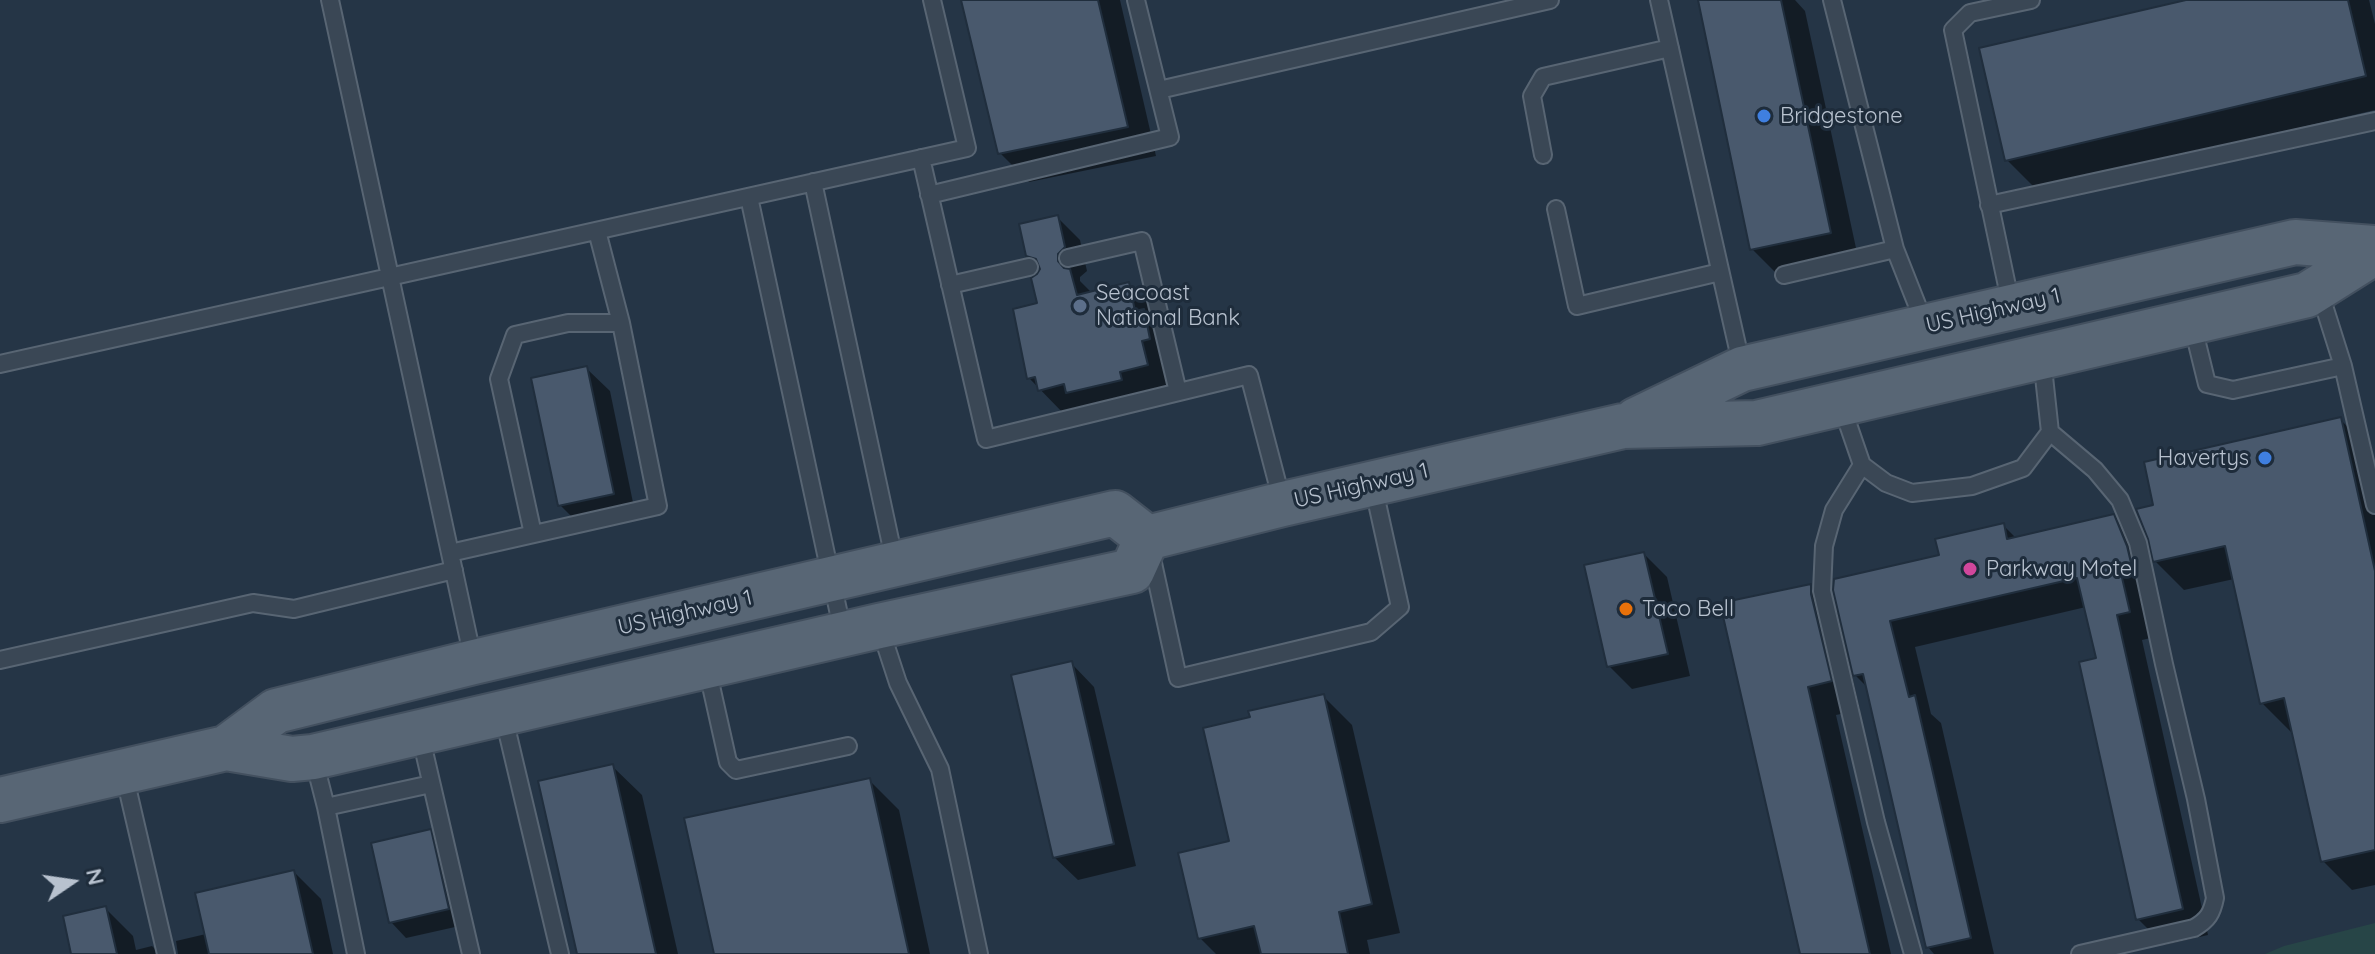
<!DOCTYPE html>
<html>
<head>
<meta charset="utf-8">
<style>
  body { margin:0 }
  #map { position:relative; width:2375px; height:954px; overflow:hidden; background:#253546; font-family:Quicksand,sans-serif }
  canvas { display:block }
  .north { position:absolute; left:32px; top:842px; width:80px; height:80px; -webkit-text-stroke:6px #1e2c3b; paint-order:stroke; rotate:77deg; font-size:22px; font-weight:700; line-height:32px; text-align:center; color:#b8c2cf }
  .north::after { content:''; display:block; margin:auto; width:28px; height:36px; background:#b8c2cf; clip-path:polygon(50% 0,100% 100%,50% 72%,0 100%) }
</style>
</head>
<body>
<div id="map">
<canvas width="2375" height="954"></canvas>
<div class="north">N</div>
</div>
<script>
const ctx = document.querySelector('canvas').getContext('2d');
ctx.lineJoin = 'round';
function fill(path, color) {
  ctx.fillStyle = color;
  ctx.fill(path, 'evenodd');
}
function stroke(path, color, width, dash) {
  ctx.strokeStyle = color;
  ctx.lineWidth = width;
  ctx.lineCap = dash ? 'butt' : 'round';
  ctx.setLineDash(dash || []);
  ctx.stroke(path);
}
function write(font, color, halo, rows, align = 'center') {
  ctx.font = font + ' Quicksand,sans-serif';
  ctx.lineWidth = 6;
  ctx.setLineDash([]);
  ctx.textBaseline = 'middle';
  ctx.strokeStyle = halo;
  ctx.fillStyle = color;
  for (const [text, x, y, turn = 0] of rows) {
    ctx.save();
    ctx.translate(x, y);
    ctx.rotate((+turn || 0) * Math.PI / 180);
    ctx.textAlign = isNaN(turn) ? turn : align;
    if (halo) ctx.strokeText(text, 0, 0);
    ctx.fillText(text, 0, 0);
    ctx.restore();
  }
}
fill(new Path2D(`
  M2375,923V954H2265L2284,946Z`), '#274547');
fill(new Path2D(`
  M964,0H1120L1156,156L1029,182L1000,153Z
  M1700,0H1795L1805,11L1859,262L1781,278L1752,249Z
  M2195,0H2369L2375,24V110L2036,189L2007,160Z
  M1057,217L1080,240L1087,271L1080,277V281L1092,293L1128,284L1151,307L1170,388L1063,413L1029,378L1042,269L1028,255Z
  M586,368L610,391L636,517L583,528L560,505Z
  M2340,419L2369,449L2375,475V885L2352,890L2323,861L2293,731L2291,732L2262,703L2234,579L2184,590L2155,561L2156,506Z
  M2113,516L2139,542L2155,637L2142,640L2208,935L2164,945L2138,919L2098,660L2086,607L1915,647L1931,714L1941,723L1994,954H1934L1928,947L1868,688L1851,671L1860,710L1836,715L1891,954H1803L1722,605L1811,586L1842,617L1941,556L2003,525L2017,539Z
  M1644,554L1667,577L1690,676L1632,689L1609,666Z
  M1071,663L1094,687L1136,866L1078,880L1054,857Z
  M1323,696L1352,725L1400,933L1367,940L1370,954H1216L1200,938L1232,843L1252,719Z
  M612,766L642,795L678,954H579Z
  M869,780L899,810L930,954H716Z
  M430,831L446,847L464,925L406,938L391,922Z
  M294,872L321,899L333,954H178L176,941L206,934Z
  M106,909L133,936L136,950L152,946L160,954H73Z`), '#0007');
const building = new Path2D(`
  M961,0H1098L1128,127L998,154Z
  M1698,0H1781L1831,233L1750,250Z
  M2186,0H2348L2366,76L2005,161L1979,48Z
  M1058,215L1065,247L1058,254V261L1064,268L1070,269L1077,295L1129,282L1135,311L1144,309L1150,339L1142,341L1148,365L1120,372L1122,380L1066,393L1064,384L1038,391L1035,377L1027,379L1013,309L1037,303L1031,278L1037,274L1040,269L1036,259L1026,256L1019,224Z
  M587,366L614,494L558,506L531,378Z
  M2341,417L2375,571V850L2321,862L2284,698L2260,704L2225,546L2153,562L2148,539L2136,509L2153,505L2144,462Z
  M2114,514L2127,546L2132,567L2120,569L2130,612L2117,615L2183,909L2136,920L2079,662L2096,658L2077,578L1890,621L1909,697L1915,695L1971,938L1926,948L1863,674L1853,676L1833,590L1834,579L1939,555L1935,539L2004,523L2007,539Z
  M1644,552L1668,654L1607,667L1584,565Z
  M1811,584V594L1832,681L1808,687L1870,954H1800L1720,603Z
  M1072,661L1114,844L1053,858L1011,675Z
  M1324,694L1372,904L1339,912L1348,954H1261L1254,926L1198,939L1178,853L1229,841L1203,728L1250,717L1248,711Z
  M613,764L656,954H577L538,781Z
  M870,778L909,954H714L684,818Z
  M431,829L449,909L389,923L371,843Z
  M294,870L313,954H209L195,893Z
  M106,906L117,954H71L63,916Z`);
fill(building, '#49596d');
stroke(building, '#202e3d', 2);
const lane = new Path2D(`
  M330,0L473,659
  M1659,0L1742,367
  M1832,0L1895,249L1925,325
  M1159,90L1550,0
  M1543,155L1532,96L1543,77L1670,48
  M921,158L986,439L1249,375L1282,501
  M813,182L895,563
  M929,195L1170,137L1136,0
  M749,197L843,633
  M1989,205L2375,121
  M1556,209L1577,306L1720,272
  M1068,258L1142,241L1178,392
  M1784,275L1895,249
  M950,285L1029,267
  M2011,305L1953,30L1970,13L2031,0
  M2192,323L2207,384L2233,390L2343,366L2319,290
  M0,364L967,148L932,0
  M2343,366L2375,505
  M1841,404L1862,465L1886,483L1912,493L1972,486L2023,468L2050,432L2042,358
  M2050,432L2095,470L2120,500L2138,543L2164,664L2196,799L2215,898C2212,913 2208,920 2194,928L2080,954
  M1862,465L1834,510L1824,546L1822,591L1876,822L1913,954
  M533,534L499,379L515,335L568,323H621
  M450,553L658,506L621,323L597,231
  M1151,554L1178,678L1371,632L1400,607L1373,485
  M880,628L898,683L940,769L979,954
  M0,660L253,603L294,609L454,570
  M707,668L728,762L736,770L848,746
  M503,714L560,954
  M420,734L471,954
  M314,760L326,807L356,954
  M124,774L166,954
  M326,807L431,784`);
const primary = new Path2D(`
  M1636,420L1742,369L2295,242L2375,248
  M1147,538L1283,504L1623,426L1757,423L2307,295L2375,252
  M226,748L292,759L313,757L879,626L1132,571L1147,538
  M0,800L226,748L276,711L474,662L1115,513L1147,538`);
stroke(lane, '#586573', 20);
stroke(primary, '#43505f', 48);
stroke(lane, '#3a4755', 16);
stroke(primary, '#586675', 44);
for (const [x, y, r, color] of [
  [1764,116,8,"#3f7fe0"],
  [1080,306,8,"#5c6f8a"],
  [2265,458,8,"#3f7fe0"],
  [1970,569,8,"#d1479c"],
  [1626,609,8,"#e8710a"]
]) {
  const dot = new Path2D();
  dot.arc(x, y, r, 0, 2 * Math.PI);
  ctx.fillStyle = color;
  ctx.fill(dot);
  stroke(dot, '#1e2c3b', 3);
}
write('22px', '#b8c2cf', '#1e2c3b', [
  ["Bridgestone",1780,116],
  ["Seacoast",1096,293],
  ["National Bank",1096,318],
  ["Havertys",2249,458,"right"],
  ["Parkway Motel",1986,569],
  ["Taco Bell",1642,609]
], 'left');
write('22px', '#b8c2cf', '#1e2c3b', [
  ["US Highway 1",1993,311,-13],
  ["US Highway 1",1361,486,-13],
  ["US Highway 1",685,613,-13]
]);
</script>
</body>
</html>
